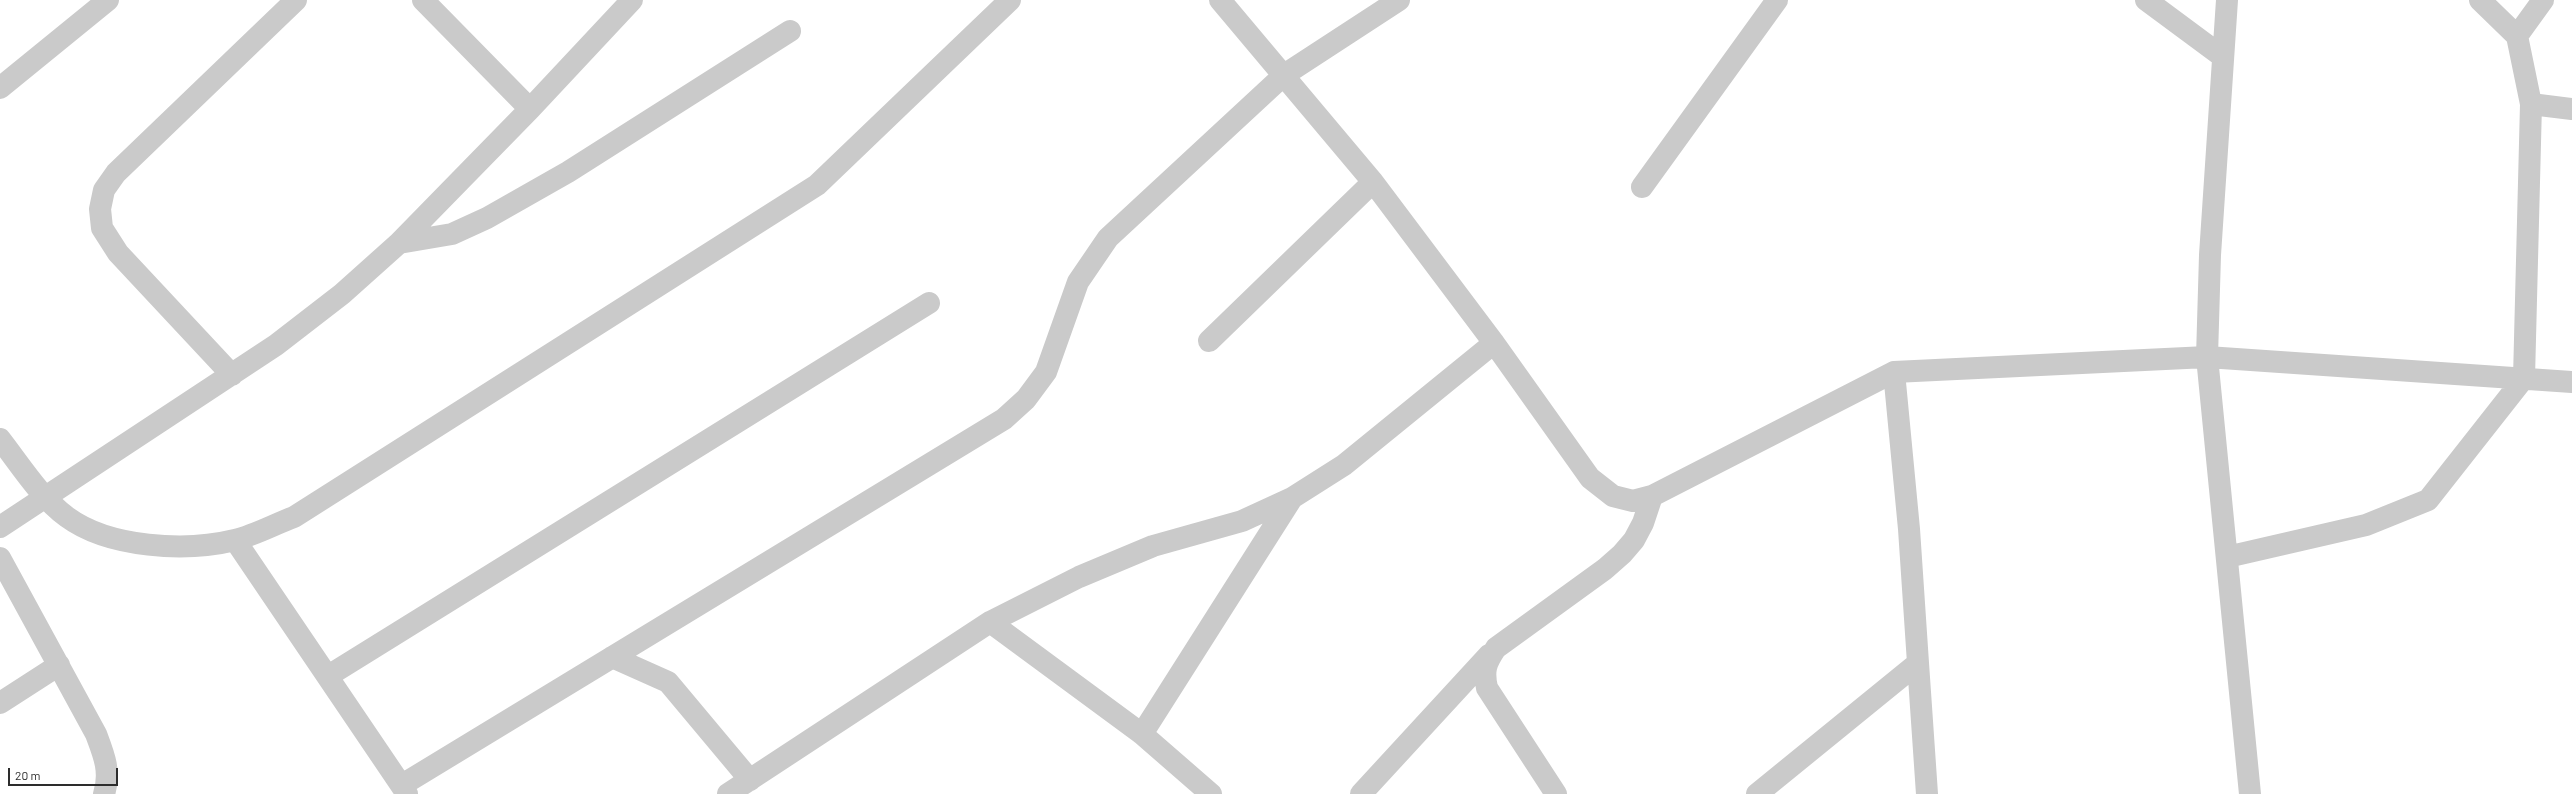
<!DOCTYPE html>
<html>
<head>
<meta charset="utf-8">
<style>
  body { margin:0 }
  #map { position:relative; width:2572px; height:794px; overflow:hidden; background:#fff; font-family:Barlow,sans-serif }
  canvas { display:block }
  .scale { position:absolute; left:8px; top:768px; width:110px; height:18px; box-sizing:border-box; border:2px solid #2d2d2d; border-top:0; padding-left:5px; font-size:12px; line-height:14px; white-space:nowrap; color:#2d2d2d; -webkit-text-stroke:3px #fff; paint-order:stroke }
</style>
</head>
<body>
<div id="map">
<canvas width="2572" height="794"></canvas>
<div class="scale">20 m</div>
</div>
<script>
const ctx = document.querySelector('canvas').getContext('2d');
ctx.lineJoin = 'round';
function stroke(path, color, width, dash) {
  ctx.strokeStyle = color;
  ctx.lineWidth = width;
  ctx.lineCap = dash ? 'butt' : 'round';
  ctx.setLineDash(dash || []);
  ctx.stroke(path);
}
stroke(new Path2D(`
  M423,0L530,109
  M1220,0L1373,182L1494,343L1590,478L1613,496L1633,501L1652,496L1894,372L2207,357L2572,382
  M2146,0L2223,57
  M2227,0L2210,255L2207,357L2250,794
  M2517,36L2543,0
  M0,88L108,0
  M2531,104L2572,109
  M1642,187L1777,0
  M399,243L452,234L487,218L568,172L790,31
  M1209,341L1373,182
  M1894,372L1909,529L1918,663
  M232,375L118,253L102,228L100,209L104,190L116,173L296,0
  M0,439C21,466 40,497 67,517C109,548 186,552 235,540C255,535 275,524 294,517L817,185L1010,0
  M0,527L276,345L342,294L399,243L530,109L632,0
  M235,540L407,794
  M2227,557L2366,525L2428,500L2524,378L2531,104L2517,36L2480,0
  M0,558L96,734C104,755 111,772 104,794
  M990,622L1142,734L1211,794
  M612,657L668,682L750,780
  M328,676L929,303
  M0,703L59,665
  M1142,734L1292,498
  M402,785L1004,419L1026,399L1046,372L1078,282L1108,238L1284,75L1399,0
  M728,794L990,622L1079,577L1153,546L1242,521L1292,498L1344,465L1494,343
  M1361,794L1489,655
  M1556,794L1487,688C1483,670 1486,663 1496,648L1605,569L1622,554L1634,540L1643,523L1652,496
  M1757,794L1918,663L1927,794`), '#cacaca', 22);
</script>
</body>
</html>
